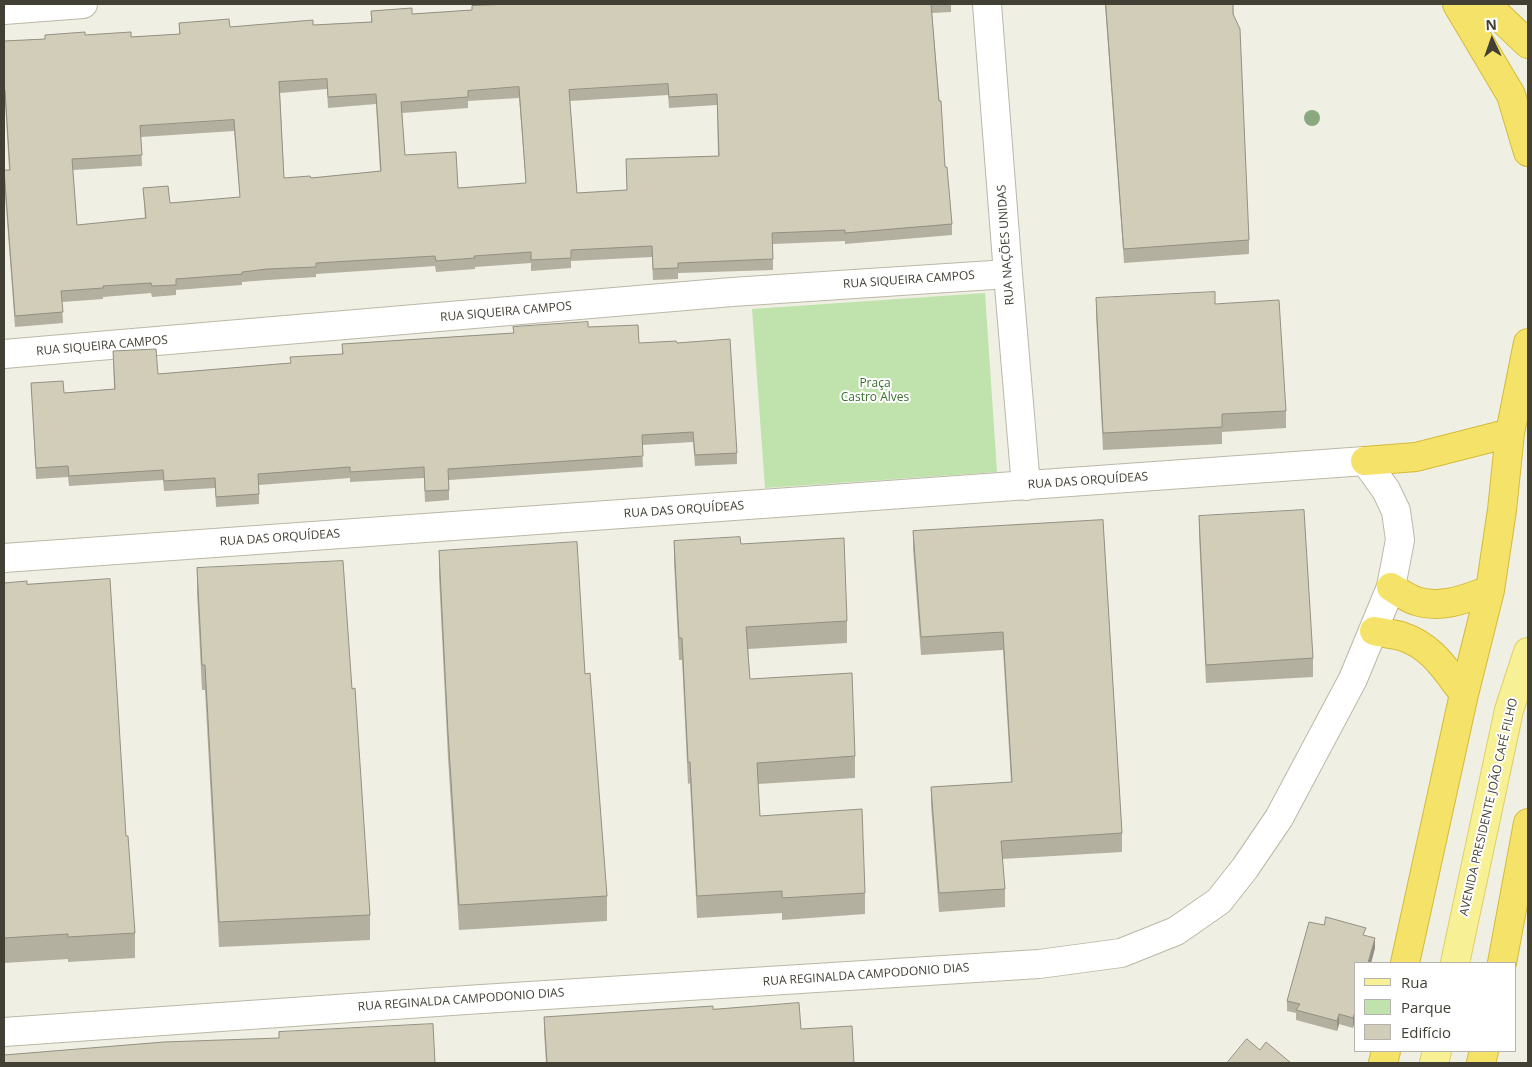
<!DOCTYPE html>
<html>
<head>
<meta charset="utf-8">
<style>
  body { margin:0 }
  #map { position:relative; width:1532px; height:1067px; overflow:hidden; background:#f0efe3; font-family:"Open Sans",sans-serif }
  canvas { display:block }
  .frame { position:absolute; inset:0; border:5px solid #423f34; pointer-events:none }
  .legend { position:absolute; left:1354px; top:962px; width:162px; height:90px; box-sizing:border-box; background:#fff; border:1px solid #b3b2ae; margin:0; padding:6px 9px; list-style:none; font-size:15px; color:#423f34 }
  .legend li { display:flex; align-items:center; gap:10px; height:25px }
  .legend b { width:25px; border:1px solid #b3b2ae }
  .north { position:absolute; left:1467px; top:15px; width:50px; height:50px; -webkit-text-stroke:4px #fff; paint-order:stroke; rotate:357deg; font-size:14px; font-weight:700; line-height:20px; text-align:center; color:#423f34 }
  .north::after { content:''; display:block; margin:auto; width:18px; height:22px; background:#423f34; clip-path:polygon(50% 0,100% 100%,50% 72%,0 100%) }
</style>
</head>
<body>
<div id="map">
<canvas width="1532" height="1067"></canvas>
<div class="frame"></div>
<ul class="legend">
<li><b style="height:6px;background:#f8f094"></b>Rua</li>
<li><b style="height:14px;background:#c0e3ad"></b>Parque</li>
<li><b style="height:14px;background:#d1cdb9"></b>Edifício</li>
</ul>
<div class="north">N</div>
</div>
<script>
const ctx = document.querySelector('canvas').getContext('2d');
ctx.lineJoin = 'round';
function fill(path, color) {
  ctx.fillStyle = color;
  ctx.fill(path, 'evenodd');
}
function stroke(path, color, width, dash) {
  ctx.strokeStyle = color;
  ctx.lineWidth = width;
  ctx.lineCap = dash ? 'butt' : 'round';
  ctx.setLineDash(dash || []);
  ctx.stroke(path);
}
function write(font, color, halo, rows, align = 'center') {
  ctx.font = font + ' "Open Sans",sans-serif';
  ctx.lineWidth = 4;
  ctx.setLineDash([]);
  ctx.textBaseline = 'middle';
  ctx.strokeStyle = halo;
  ctx.fillStyle = color;
  for (const [text, x, y, turn = 0] of rows) {
    ctx.save();
    ctx.translate(x, y);
    ctx.rotate((+turn || 0) * Math.PI / 180);
    ctx.textAlign = isNaN(turn) ? turn : align;
    if (halo) ctx.strokeText(text, 0, 0);
    ctx.fillText(text, 0, 0);
    ctx.restore();
  }
}
fill(new Path2D(`
  M985,293L997,472L765,488L752,309Z`), '#c0e3ad');
const minor = new Path2D(`
  M987,4L1008,274L1026,486
  M4,10L83,4
  M4,354L732,292L1008,274
  M4,558L1365,461L1386,490L1396,511L1400,540L1391,587L1353,679L1279,818L1245,868L1219,901L1176,931L1121,953L1039,964L466,1000L4,1032`);
const major = new Path2D(`
  M1455,963L1509,710L1528,652
  M1434,1063L1437,1051`);
const highway = new Path2D(`
  M1457,4L1511,95L1528,152
  M1486,4L1528,44
  M1365,461L1416,457L1510,433
  M1391,587C1399,592 1407,598 1416,601C1442,609 1465,599 1490,590
  M1374,631C1383,633 1393,634 1401,636C1432,646 1445,669 1464,694
  M1405,963L1464,694L1490,590L1502,510L1510,433L1528,343
  M1502,963L1528,823
  M1383,1063L1386,1051
  M1481,1063L1484,1051`);
stroke(minor, '#bbb8a6', 30);
stroke(major, '#dcd065', 30);
stroke(highway, '#d4ba3a', 30);
stroke(minor, '#fff', 28);
stroke(major, '#f8f094', 28);
stroke(highway, '#f5e369', 28);
ctx.fillStyle = '#8aa97e';
for (const [x, y] of [
  [1312,118]
]) {
  ctx.beginPath();
  ctx.arc(x, y, 8, 0, 2 * Math.PI);
  ctx.fill();
}
fill(new Path2D(`
  M510,4H951V12L932,13L945,167L952,224V235L845,244V241L773,244V270L678,273V279L653,280L652,257L571,261V268L531,271V263L475,267V269L436,272L435,266L316,274V277L267,280L242,282V285L176,290V295L152,297L151,293L103,297V299L62,302L63,323L15,327L4,181V170H9L5,101H4V41L45,39L85,35L131,37L179,34V23L230,27L313,25L371,22V11L412,14L472,10ZM327,89L328,108L376,104L380,171L311,178H284L280,93ZM668,95L669,108L717,105L718,156L626,159L627,190L577,193L570,101ZM519,98L526,184L458,188L405,155L402,113L468,108V101ZM234,131L240,197L170,203L143,188L145,219L77,225L73,170L142,166L141,137Z
  M1105,4H1233L1249,240V254L1124,263Z
  M1096,298L1215,304L1286,411V428L1222,432V444L1103,450L1096,315Z
  M588,327L639,343H677L737,453V464L695,466L693,442L642,445L643,467L449,480V500L425,502L424,478L350,482V478L259,485V504L216,507L215,488L164,491L163,480L69,486L68,477L36,479L31,383L64,393L114,389L113,351L158,374L290,363L342,354V344L513,333Z
  M1199,516L1313,658V677L1206,683L1199,535Z
  M1103,520L1122,833V852L1002,859L1005,889V907L939,912L931,805V787L1011,782L1003,650L921,655L913,549V531Z
  M674,541L741,544L847,621V643L748,649L750,679L855,756V778L758,784L760,816L865,893V914L782,920V913L697,918L690,783L688,784L682,660H679L674,562Z
  M439,551L585,674L607,896V921L459,930L448,758L439,576Z
  M197,568L352,689L370,915V940L219,947L205,690H202L197,593Z
  M4,583L27,584L126,836L135,933V958L68,962V959L4,963Z
  M1366,936L1375,948L1371,963H1356L1353,1028L1339,1024L1337,1031L1296,1020V1013L1287,1011V1001Z
  M713,1009L801,1029L854,1063H546L544,1031V1017Z`), '#b4b09f');
fill(new Path2D(`
  M1375,938V948L1371,963H1368Z
  M1356,1009V1019L1353,1028V1018Z
  M1339,1014V1024L1337,1031V1021Z`), '#929082');
const building = new Path2D(`
  M510,4H931L939,101H941L945,167H947L952,224L845,233V230L772,233L773,259L678,263V268L653,269L652,246L571,250V258L531,260V252L474,256L475,258L436,261L435,256L316,263V267L267,269L242,272V274L176,279V285L152,286L151,283L103,286V288L61,291L63,312L15,316L4,170H10L5,90H4V41L45,39V35L85,32V35L131,32V37L180,34L179,23L229,19L230,27L313,20V25L372,22L371,11L412,8V14L472,10V6ZM327,79L328,97L376,94L381,171L311,178L310,176L284,178L279,82ZM668,84L669,97L717,94L719,156L626,159L627,190L577,193L569,90ZM519,87L526,183L458,188L456,152L405,155L401,102L468,97V91ZM234,120L240,197L170,203L168,186L143,188L146,218L77,225L72,159L142,155L140,126Z
  M1106,4H1233V14L1240,29L1249,240L1124,249Z
  M1215,292V304L1279,300L1286,411L1222,414V427L1103,433L1096,298Z
  M588,322V327L638,325L639,343L676,341L677,343L730,339L737,453L695,455L693,432L642,435L643,456L448,469L449,490L425,491L424,467L350,472V467L258,474L259,494L216,497L215,478L164,481L163,470L69,476L68,466L36,468L31,383L63,381L64,393L115,389L113,351L156,349L158,374L291,363L290,357L343,354L342,344L514,333L513,327Z
  M1304,510L1313,658L1206,665L1199,516Z
  M1103,520L1122,833L1001,841L1005,889L939,893L931,787L1012,782L1003,632L921,637L913,531Z
  M740,537L741,544L844,538L847,621L746,627L750,679L852,673L855,756L757,763L760,816L862,809L865,893L782,898V891L697,896L690,762H688L682,638H679L674,541Z
  M577,542L585,674L590,673L607,896L459,905L448,733L439,551Z
  M343,561L352,689L355,688L370,915L219,922L205,665H202L197,568Z
  M110,579L126,836H128L135,933L68,937V934L4,938V583L27,581V584Z
  M1326,917L1366,928L1363,935L1375,938L1368,963H1356V1009L1353,1018L1339,1014L1337,1021L1296,1010L1300,1004L1287,1001L1309,922L1324,925Z
  M799,1003L801,1029L852,1026L854,1063H547L544,1017L713,1006V1009Z
  M433,1024L435,1063H4V1055L164,1042L279,1038V1032Z
  M1247,1039L1260,1050L1266,1042L1291,1063H1229L1228,1062Z`);
fill(building, '#d1cdb9');
stroke(building, '#929082', 1);
write('12px', '#423f34', '#fff', [
  ["RUA NAÇÕES UNIDAS",1006,245,-94],
  ["RUA SIQUEIRA CAMPOS",909,280,-4],
  ["RUA SIQUEIRA CAMPOS",506,312,-5],
  ["RUA SIQUEIRA CAMPOS",102,346,-5],
  ["RUA DAS ORQUÍDEAS",1088,481,-4],
  ["RUA DAS ORQUÍDEAS",684,510,-4],
  ["RUA DAS ORQUÍDEAS",280,538,-4],
  ["AVENIDA PRESIDENTE JOÃO CAFÉ FILHO",1489,807,-77],
  ["RUA REGINALDA CAMPODONIO DIAS",866,975,-4],
  ["RUA REGINALDA CAMPODONIO DIAS",461,1000,-4]
]);
write('12px', '#376f2b', '#fff', [
  ["Praça",875,384],
  ["Castro Alves",875,398]
]);
</script>
</body>
</html>
